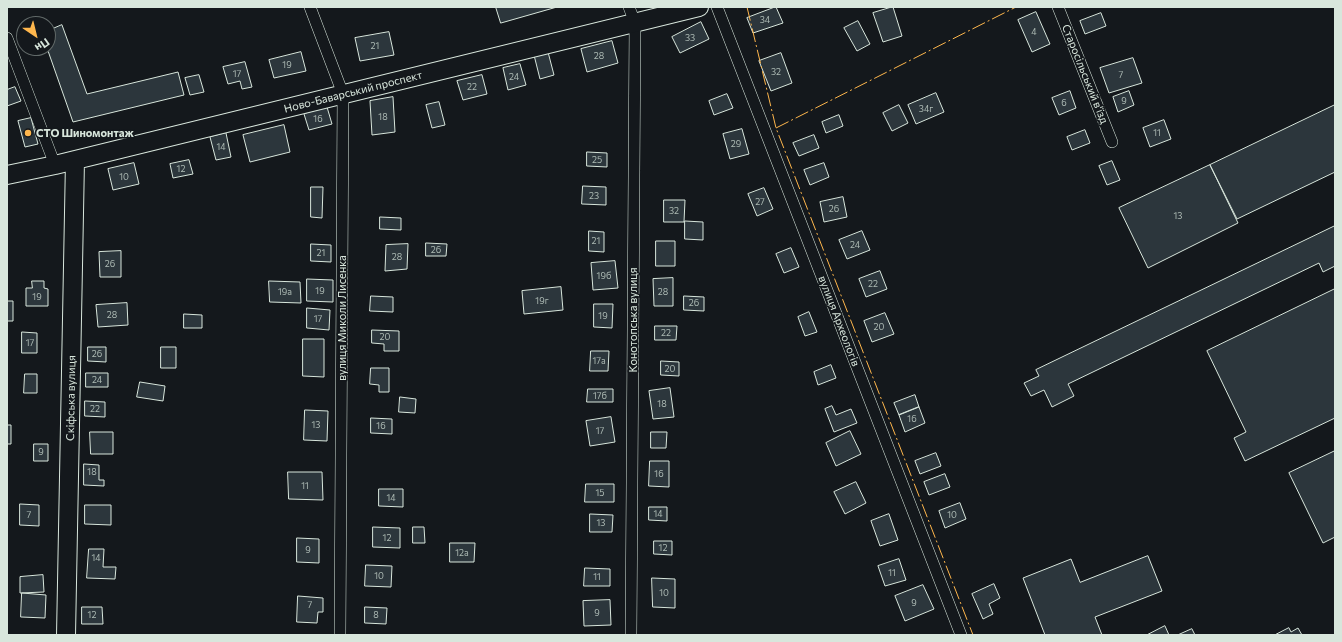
<!DOCTYPE html>
<html>
<head>
<meta charset="utf-8">
<style>
  body { margin:0 }
  #map { position:relative; width:1342px; height:642px; overflow:hidden; background:#14181c; font-family:Commissioner,sans-serif }
  canvas { display:block }
  .frame { position:absolute; inset:0; border:8px solid #d8e6dc; pointer-events:none }
  .north { position:absolute; left:16px; top:16px; width:40px; height:40px; box-sizing:border-box; background:#14181c; border:1px solid #626a69; border-radius:50%; rotate:145deg; font-size:11px; font-weight:700; line-height:16px; text-align:center; color:#d8e6dc }
  .north::after { content:''; display:block; margin:auto; width:14px; height:18px; background:#ffb74d; clip-path:polygon(50% 0,100% 100%,50% 72%,0 100%) }
</style>
</head>
<body>
<div id="map">
<canvas width="1342" height="642"></canvas>
<div class="frame"></div>
<div class="north">Пн</div>
</div>
<script>
const ctx = document.querySelector('canvas').getContext('2d');
ctx.lineJoin = 'round';
function fill(path, color) {
  ctx.fillStyle = color;
  ctx.fill(path, 'evenodd');
}
function stroke(path, color, width, dash) {
  ctx.strokeStyle = color;
  ctx.lineWidth = width;
  ctx.lineCap = dash ? 'butt' : 'round';
  ctx.setLineDash(dash || []);
  ctx.stroke(path);
}
function write(font, color, halo, rows, align = 'center') {
  ctx.font = font + ' Commissioner,sans-serif';
  ctx.lineWidth = 3;
  ctx.setLineDash([]);
  ctx.textBaseline = 'middle';
  ctx.strokeStyle = halo;
  ctx.fillStyle = color;
  for (const [text, x, y, turn = 0] of rows) {
    ctx.save();
    ctx.translate(x, y);
    ctx.rotate((+turn || 0) * Math.PI / 180);
    ctx.textAlign = isNaN(turn) ? turn : align;
    if (halo) ctx.strokeText(text, 0, 0);
    ctx.fillText(text, 0, 0);
    ctx.restore();
  }
}
const building = new Path2D(`
  M496,7H557L501,23Z
  M776,7L783,23L753,33L747,18Z
  M893,7L902,36L883,42L873,13Z
  M1036,12L1050,44L1032,52L1018,20Z
  M1101,13L1106,26L1085,34L1080,21Z
  M858,21L870,44L857,51L844,28Z
  M701,22L709,39L680,53L672,37Z
  M62,25L87,94L178,72L184,95L73,122L47,48H48V31Z
  M389,32L394,55L360,61L355,38Z
  M612,41L618,63L587,72L581,49Z
  M301,52L306,71L274,78L269,60Z
  M548,52L554,75L540,79L534,55Z
  M781,53L792,83L771,91L759,61Z
  M1133,58L1142,83L1109,93L1100,68Z
  M245,62L252,87L242,89L240,81L228,84L223,67Z
  M520,64L526,85L508,90L503,68Z
  M199,75L204,92L190,95L185,78Z
  M482,75L487,94L463,100L457,81Z
  M15,87L21,101L7,106V90Z
  M1070,91L1076,108L1059,115L1052,98Z
  M1129,91L1134,105L1118,112L1113,97Z
  M936,93L944,112L916,124L908,105Z
  M727,94L733,108L714,115L709,101Z
  M393,97L395,132L372,135L370,101Z
  M439,102L445,125L432,128L426,105Z
  M899,105L908,123L892,131L883,113Z
  M1335,105V172L1237,219L1210,165Z
  M327,107L332,124L309,130L304,114Z
  M839,115L843,126L826,133L822,122Z
  M31,118L38,144L25,147L18,121Z
  M1164,120L1171,139L1150,147L1143,128Z
  M284,125L290,152L250,162L243,135Z
  M742,129L749,154L730,159L723,134Z
  M1085,130L1090,143L1072,150L1067,137Z
  M226,133L231,157L216,160L210,137Z
  M814,135L819,148L799,156L793,143Z
  M587,152L607,153V167L587,166Z
  M189,160L193,174L173,178L170,164Z
  M1112,161L1120,180L1107,185L1099,166Z
  M134,163L139,184L113,190L108,169Z
  M824,163L829,177L810,185L804,170Z
  M1210,165L1238,223L1148,268L1119,208Z
  M583,186L606,187V205L582,204Z
  M311,187H323L322,218L311,217Z
  M764,188L773,209L757,216L748,194Z
  M843,197L847,217L824,222L820,202Z
  M664,200H685L684,222H664Z
  M380,217L401,218V230L380,229Z
  M685,221L703,222V240L685,239Z
  M1335,226V266L1323,272L1319,263L1068,384L1074,396L1052,407L1044,390L1031,396L1024,383L1039,376L1036,370Z
  M589,231L604,232V252L589,251Z
  M862,231L870,250L847,259L839,240Z
  M656,241H675V266H656Z
  M426,243L447,244L446,256H426Z
  M311,244L331,245V262L311,261Z
  M408,244L407,269L385,271L386,245Z
  M791,248L799,267L784,273L776,254Z
  M121,251V277H100L99,252Z
  M615,261L618,288L593,290L591,263Z
  M880,271L887,289L866,297L859,279Z
  M673,278V306H654L653,279Z
  M307,279L333,280V302L307,301Z
  M32,281H44V288L48,289V306H26V288H32Z
  M269,281L300,282L301,303L270,302Z
  M561,287L563,310L524,314L522,291Z
  M1335,289V418L1245,461L1234,438L1246,432L1207,351Z
  M371,296L393,297V312L370,311Z
  M684,296L704,297V311L684,310Z
  M7,301H13V321H7Z
  M127,303L128,325L98,327L96,305Z
  M594,304H613L612,328L594,327Z
  M307,308L330,310L329,330L307,328Z
  M809,312L817,332L805,336L798,317Z
  M885,313L894,334L872,342L864,321Z
  M184,314L202,315V328H184Z
  M655,326H677L676,340H655Z
  M372,330L399,331V351H384V344L372,343Z
  M22,332L37,333V353H22Z
  M303,339H324V377L303,376Z
  M88,347H106V362L88,361Z
  M161,347H176V368H161Z
  M591,351H609L608,371H590Z
  M661,361L679,362V376L661,375Z
  M831,365L836,378L818,385L814,372Z
  M371,368H389V392H379V385L370,384Z
  M86,373H108V387H86Z
  M25,374H37V393H24Z
  M140,382L165,386L163,401L137,397Z
  M670,388L674,417L653,419L649,391Z
  M588,389H613V402H587Z
  M915,395L919,407L899,415L894,403Z
  M400,397L416,399L415,413L399,412Z
  M85,401L105,402V417L85,416Z
  M832,406L836,415L851,409L857,423L834,432L825,409Z
  M919,407L925,423L905,432L899,415Z
  M305,410L328,411L327,441L304,440Z
  M611,417L615,442L590,446L586,421Z
  M371,418L392,419V434L371,433Z
  M7,425H11V444H7Z
  M850,431L861,454L836,466L826,443Z
  M90,432H113V454H91Z
  M651,432H667L666,448H651Z
  M34,444H48V461H34Z
  M1335,451V537L1323,543L1289,473Z
  M936,453L941,466L920,474L915,461Z
  M650,461H669V487L649,486Z
  M84,464L99,465V480H104V486L84,485Z
  M288,472H322L323,500L289,499Z
  M945,474L950,487L929,495L924,482Z
  M856,482L866,503L845,514L834,492Z
  M586,484H614V502H585Z
  M379,489H403V507L379,506Z
  M960,503L966,519L945,528L939,511Z
  M20,504L39,505V526L20,525Z
  M85,505H111V525L85,524Z
  M649,507H667V521L649,520Z
  M590,514L613,515L612,532H590Z
  M889,514L898,540L880,546L871,521Z
  M373,527L400,528V548L373,547Z
  M413,527H424L425,543H413Z
  M297,538L319,539V563L297,562Z
  M654,541H672V555L654,554Z
  M450,543H475L474,562H450Z
  M89,549H104L103,567H116L115,579L87,578Z
  M1148,556L1162,591L1095,617L1102,635H1045L1023,578L1071,559L1080,582Z
  M899,559L906,580L885,586L878,566Z
  M366,565L392,566L391,587L365,586Z
  M585,568L610,569V586H584Z
  M43,575L44,592L20,593V577Z
  M652,578L675,579V608L653,607Z
  M994,584L1000,598L989,604L993,614L983,619L972,594Z
  M923,585L934,609L905,621L895,596Z
  M22,593L46,595L45,618L21,617Z
  M298,596L323,598V612H318L317,623L297,622Z
  M610,600L611,625L584,626L583,601Z
  M82,607H102L103,624H82Z
  M365,607L387,608L386,624L365,623Z
  M1165,626L1169,635H1147Z
  M1289,628L1291,632L1298,628L1302,635H1275Z
  M1192,629L1195,635H1178Z`);
fill(building, '#2c363c');
stroke(building, '#d8e6dc', 1);
const minor = new Path2D(`
  M310,7L343,94L340,635
  M629,7L635,23L631,635
  M717,7L961,635
  M1058,7L1112,142
  M7,38L55,165`);
const primary = new Path2D(`
  M7,175L55,165L699,7
  M66,635L75,160`);
stroke(minor, '#d8e6dc', 12);
stroke(primary, '#d8e6dc', 20);
stroke(minor, '#14181c', 11);
stroke(primary, '#14181c', 18);
stroke(new Path2D(`
  M747,7L776,128L973,635
  M776,128L1016,7`), '#ffb74d', 1, [14, 3, 2, 3]);
for (const [x, y, r, color] of [
  [28,133,4,"#ffb74d"]
]) {
  const dot = new Path2D();
  dot.arc(x, y, r, 0, 2 * Math.PI);
  ctx.fillStyle = color;
  ctx.fill(dot);
  stroke(dot, '#14181c', 1.5);
}
write('9px', '#adbab4', null, [
  ["34",765,20],
  ["4",1034,32],
  ["33",690,38],
  ["21",375,46],
  ["28",599,56],
  ["19",287,65],
  ["32",776,72],
  ["17",237,74],
  ["7",1121,75],
  ["24",514,77],
  ["22",472,87],
  ["9",1124,101],
  ["6",1064,103],
  ["34г",926,109],
  ["18",383,117],
  ["16",318,119],
  ["11",1157,133],
  ["29",736,144],
  ["14",221,147],
  ["25",597,160],
  ["12",181,169],
  ["10",124,177],
  ["23",594,196],
  ["27",760,202],
  ["26",834,209],
  ["32",674,211],
  ["13",1178,216],
  ["21",596,241],
  ["24",855,245],
  ["26",436,250],
  ["21",321,253],
  ["28",397,257],
  ["26",110,264],
  ["19б",604,276],
  ["22",873,284],
  ["19",320,291],
  ["19а",285,292],
  ["28",663,292],
  ["19",37,297],
  ["19г",542,301],
  ["26",694,303],
  ["28",112,315],
  ["19",603,316],
  ["17",318,319],
  ["20",879,327],
  ["22",666,333],
  ["20",385,337],
  ["17",30,343],
  ["26",97,354],
  ["17а",599,361],
  ["20",670,369],
  ["24",97,380],
  ["17б",600,396],
  ["18",662,404],
  ["22",95,409],
  ["16",912,419],
  ["13",316,425],
  ["16",381,426],
  ["17",600,431],
  ["9",41,452],
  ["18",92,472],
  ["16",659,474],
  ["11",305,486],
  ["15",600,493],
  ["14",391,498],
  ["14",658,514],
  ["7",29,515],
  ["10",952,515],
  ["13",601,523],
  ["12",387,538],
  ["12",663,548],
  ["9",308,550],
  ["12а",462,553],
  ["14",96,558],
  ["11",892,573],
  ["10",379,576],
  ["11",597,577],
  ["10",664,593],
  ["9",914,603],
  ["7",310,605],
  ["9",597,613],
  ["12",92,615],
  ["8",376,615]
]);
write('11px', '#d8e6dc', '#14181c', [
  ["Старосільський в'їзд",1085,74,68],
  ["Ново-Баварський проспект",353,92,-14],
  ["вулиця Миколи Лисенка",342,318,-90],
  ["Конотопська вулиця",633,320,-90],
  ["вулиця Археологів",839,321,69],
  ["Скіфська вулиця",71,398,-89]
]);
write('bold 11px', '#d8e6dc', '#14181c', [
  ["СТО Шиномонтаж",36,133]
], 'left');
</script>
</body>
</html>
